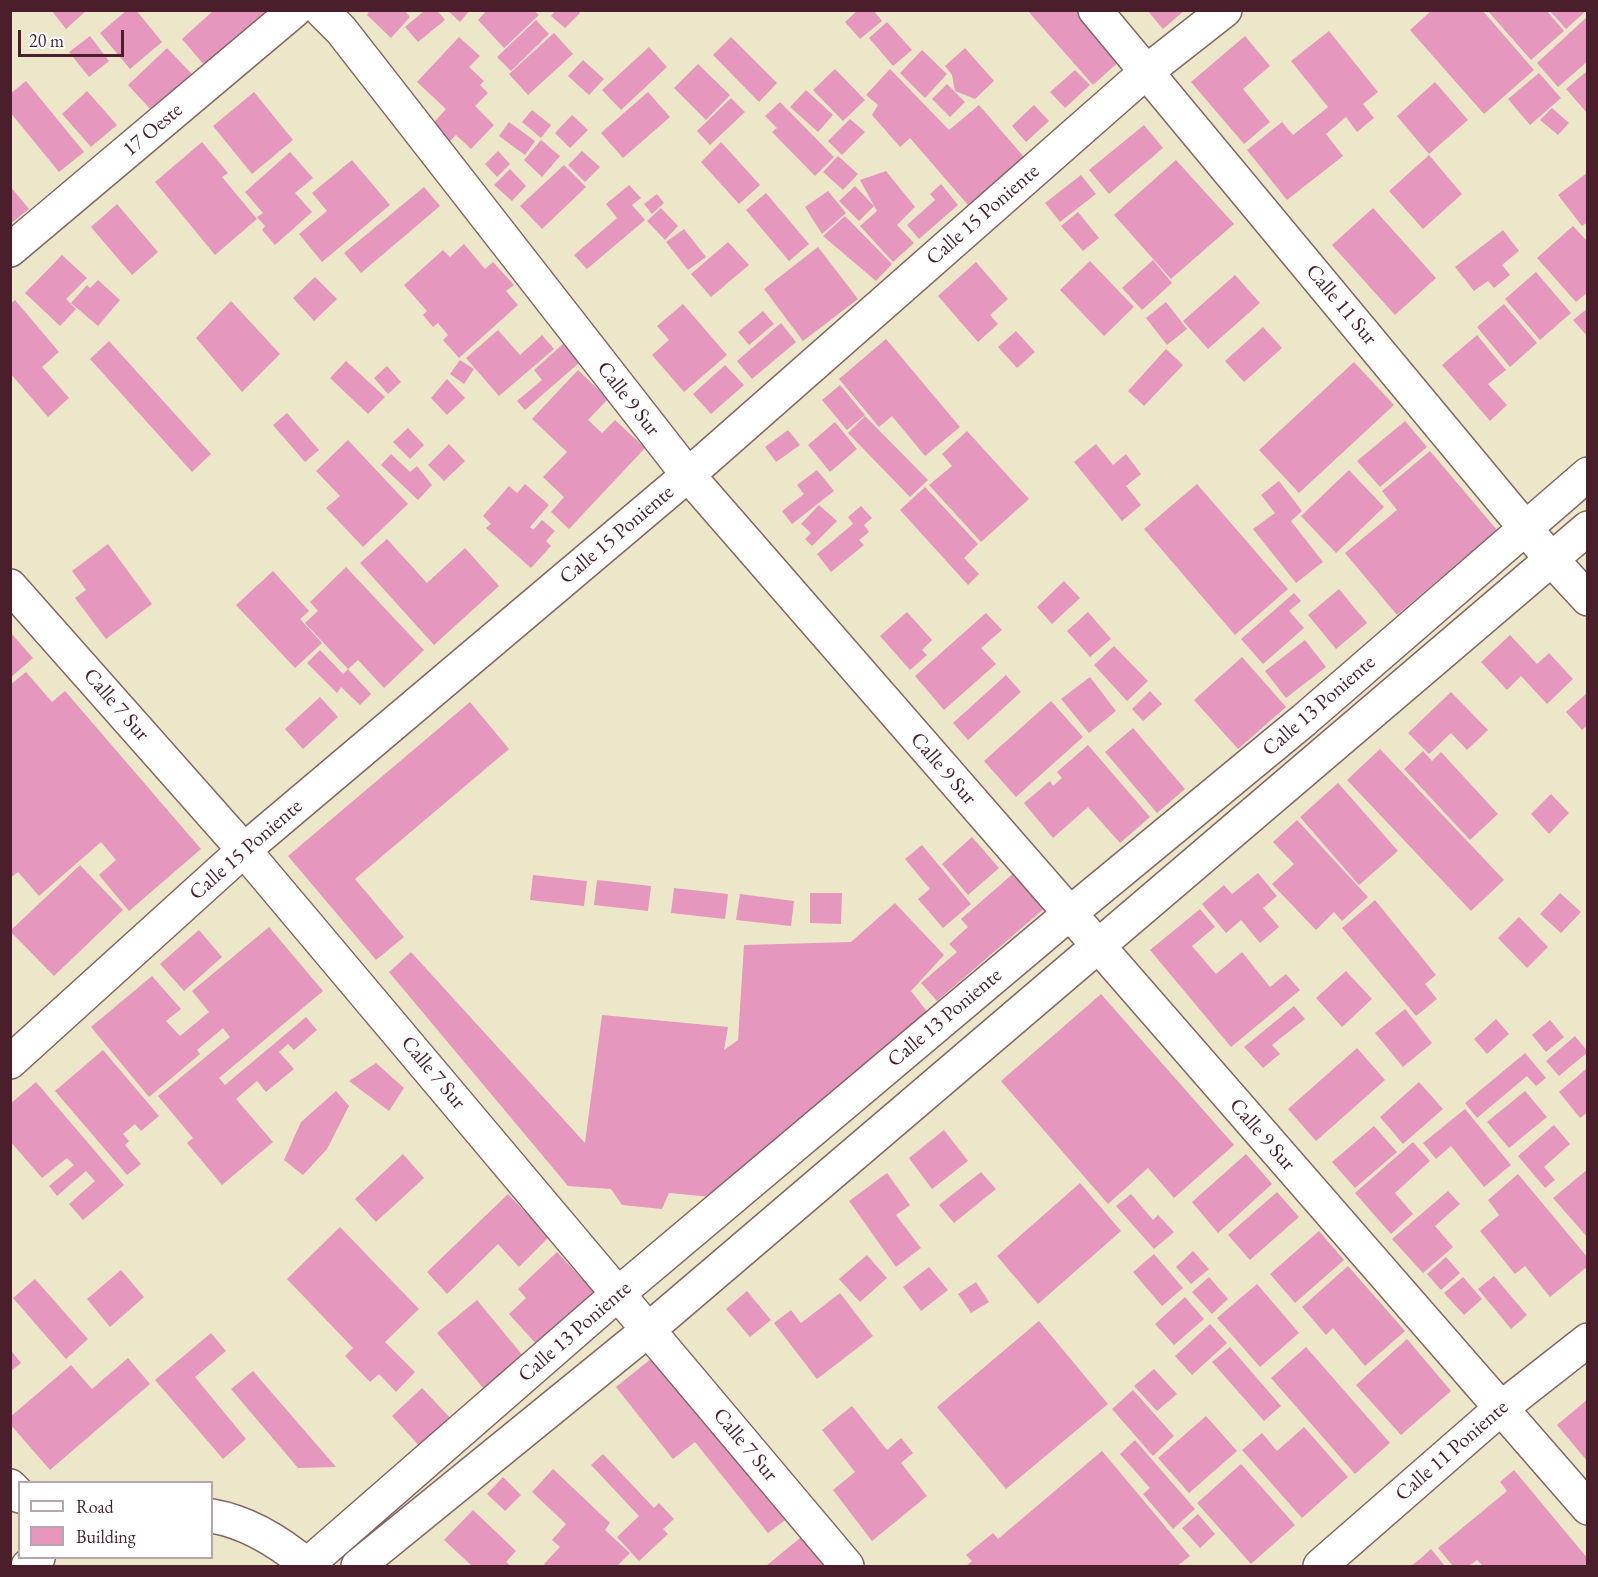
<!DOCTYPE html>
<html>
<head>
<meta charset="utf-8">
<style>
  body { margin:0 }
  #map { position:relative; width:1598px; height:1577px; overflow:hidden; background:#ede7ca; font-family:"EB Garamond",serif }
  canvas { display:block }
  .frame { position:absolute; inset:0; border:12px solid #4a1f2b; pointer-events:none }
  .legend { position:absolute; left:18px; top:1481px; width:195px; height:78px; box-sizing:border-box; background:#fff; border:2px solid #b7a5aa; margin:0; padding:8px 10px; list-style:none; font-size:18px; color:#4a1f2b }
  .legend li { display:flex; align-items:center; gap:12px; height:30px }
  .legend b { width:30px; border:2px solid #b7a5aa }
  .scale { position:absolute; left:18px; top:30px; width:106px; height:27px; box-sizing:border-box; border:3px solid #4a1f2b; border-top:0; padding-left:8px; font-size:18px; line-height:21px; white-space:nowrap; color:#4a1f2b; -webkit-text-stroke:4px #fff; paint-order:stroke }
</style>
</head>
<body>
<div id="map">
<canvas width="1598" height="1577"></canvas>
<div class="frame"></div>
<ul class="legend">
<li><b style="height:8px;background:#fff"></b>Road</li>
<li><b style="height:16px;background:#e597bd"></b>Building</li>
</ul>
<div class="scale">20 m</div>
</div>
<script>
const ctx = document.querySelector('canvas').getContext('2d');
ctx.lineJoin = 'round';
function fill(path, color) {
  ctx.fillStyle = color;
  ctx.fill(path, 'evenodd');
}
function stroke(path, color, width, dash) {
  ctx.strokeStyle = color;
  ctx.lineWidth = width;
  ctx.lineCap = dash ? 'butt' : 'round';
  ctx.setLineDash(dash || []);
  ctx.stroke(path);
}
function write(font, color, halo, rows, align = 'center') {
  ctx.font = font + ' "EB Garamond",serif';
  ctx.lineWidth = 5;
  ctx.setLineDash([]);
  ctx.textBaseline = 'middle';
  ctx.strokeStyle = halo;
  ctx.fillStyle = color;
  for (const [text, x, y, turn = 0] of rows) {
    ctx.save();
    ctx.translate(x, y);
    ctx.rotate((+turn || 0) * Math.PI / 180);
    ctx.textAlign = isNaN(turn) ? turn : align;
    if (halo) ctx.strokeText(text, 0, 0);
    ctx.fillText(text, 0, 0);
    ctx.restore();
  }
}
fill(new Path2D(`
  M51,10H87L66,29Z
  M127,10H136L162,42L130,69L100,33Z
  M214,10H267L205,66L182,39Z
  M370,10H404L410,17L391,38L367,15Z
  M425,10H437L445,20L418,42L405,27Z
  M447,10H470L460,22Z
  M487,10H533L539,15L504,48L478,20Z
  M556,10H577L580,13L565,28L551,16Z
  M858,10H873L882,21L860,39L845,22Z
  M1027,10H1081L1123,58L1093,85Z
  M1147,10H1185L1163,29Z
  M1432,10H1482L1534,70L1484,114L1410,30Z
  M1487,10H1546L1564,31L1531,60Z
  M1549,10H1587L1566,29Z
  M1588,16V61L1558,87L1537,63Z
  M536,20L549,34L511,71L497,57Z
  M887,22L912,50L893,66L869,38Z
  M1329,31L1378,92L1363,104L1374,118L1357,132L1346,117L1326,134L1343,156L1287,200L1247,150L1282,122L1293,135L1328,107L1291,61Z
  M554,33L573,54L528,95L509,74Z
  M90,36L109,61L89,77L69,52Z
  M1245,36L1270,66L1243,89L1270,122L1244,144L1191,82Z
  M459,37L480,56L469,67L484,81L480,85L488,93L475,106L494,125L471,149L456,135L446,145L429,128L446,109L417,82Z
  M731,37L777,83L759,102L713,55Z
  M649,47L667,67L621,110L602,90Z
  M167,48L192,74L152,111L128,85Z
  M965,48L994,81L975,99L955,91L952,75L945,66Z
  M922,50L947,74L925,98L900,73Z
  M583,60L604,79L589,95L568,76Z
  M698,64L730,95L706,120L674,88Z
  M835,69L865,100L843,121L813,90Z
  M890,69L949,130L979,105L1024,157L968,205L910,138L900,147L872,115L878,105L866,95Z
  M1075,70L1090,85L1065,108L1050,92Z
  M1588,70V114L1566,89Z
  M1539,73L1561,98L1530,125L1508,99Z
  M26,81L84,152L59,172L10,112V94Z
  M1435,82L1468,120L1429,154L1397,116Z
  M947,84L965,102L950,117L932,99Z
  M806,90L833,115L818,132L790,107Z
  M87,91L117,125L91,147L62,114Z
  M254,92L293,140L252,174L213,126Z
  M648,92L670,117L623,158L601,133Z
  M731,98L745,112L710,145L697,131Z
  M780,102L834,157L815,176L772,132L777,128L765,116Z
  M1034,105L1049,121L1026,142L1012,126Z
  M1552,108L1569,123L1558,135L1540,120Z
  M532,110L551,125L541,138L522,122Z
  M572,115L588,130L570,148L555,133Z
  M850,119L865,132L842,155L828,141Z
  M509,122L535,141L525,155L499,136Z
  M1144,125L1163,148L1109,194L1089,170Z
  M541,140L560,156L542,177L524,160Z
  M202,142L228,173L222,177L257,219L215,255L155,182Z
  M721,142L760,185L739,204L701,162Z
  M498,151L510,164L497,177L485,164Z
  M582,151L600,167L585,182L568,165Z
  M290,152L313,178L295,193L312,212L275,245L262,230L265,226L257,217L263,213L245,192Z
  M1429,155L1462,194L1423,229L1389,191Z
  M838,156L858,174L843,190L823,172Z
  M352,160L390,205L322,262L299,234L327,211L312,193Z
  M1176,160L1234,224L1171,279L1114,215Z
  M564,165L586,187L542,229L520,206Z
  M510,169L526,186L512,201L494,185Z
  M886,171L915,207L897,225L914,243L893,262L860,226L877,211L860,180Z
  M1588,172V222L1582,226L1558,195Z
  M1081,175L1096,194L1060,222L1045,203Z
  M941,184L958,205L919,239L907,225L935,200L930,194Z
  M629,185L641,198L632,205L645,220L587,269L574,255L617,218L606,204Z
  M10,186L29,209L10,224Z
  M855,186L874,206L859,221L839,201Z
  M424,187L440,206L361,273L344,253Z
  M828,191L846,213L822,234L805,207Z
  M766,193L809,244L789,261L746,210Z
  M657,194L664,203L652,214L644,204Z
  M117,204L158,252L132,275L91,227Z
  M661,208L678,226L665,240L647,221Z
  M1373,208L1436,278L1395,315L1332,245Z
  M1078,212L1099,238L1083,251L1061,226Z
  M845,216L892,264L876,281L823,236Z
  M1573,226L1588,242V292L1576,302L1537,258Z
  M684,229L706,257L688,270L666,242Z
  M1503,230L1519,251L1502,265L1510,275L1494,288L1488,281L1474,291L1455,267Z
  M728,242L749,265L711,297L691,274Z
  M464,244L485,269L493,262L514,285L506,291L518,305L459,358L443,340L448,335L438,323L433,327L423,315L427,311L404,285L443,250L450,257Z
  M818,247L858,299L803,341L764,289Z
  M62,255L87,278L66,299L76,309L60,326L25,293Z
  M1153,260L1172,283L1142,310L1122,288Z
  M1090,261L1134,307L1104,336L1060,290Z
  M976,262L1008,299L990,315L998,324L978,342L938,296Z
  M1536,272L1571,313L1540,340L1505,299Z
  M1235,275L1260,303L1208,349L1183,321Z
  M315,277L337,299L314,321L293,298Z
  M98,280L120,300L98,326L71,303L87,285L90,288Z
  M15,300L59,352L42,367L69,398L48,417L10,373V304Z
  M231,301L280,354L242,392L196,338Z
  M1166,302L1187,329L1167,345L1146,318Z
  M683,304L727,355L684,392L652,355L669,340L657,326Z
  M1504,304L1537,343L1510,367L1477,327Z
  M1588,308V337L1573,320Z
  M763,311L774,324L749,345L738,332Z
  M781,323L796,342L752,379L737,361Z
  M1263,327L1282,348L1244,382L1225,361Z
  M498,330L520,355L542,335L554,349L499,396L466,358Z
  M1016,331L1035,352L1017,368L998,347Z
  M1477,335L1506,370L1488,384L1507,405L1490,421L1442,365Z
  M886,339L960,427L925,456L892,416L879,427L839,379Z
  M109,341L211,454L192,472L90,359Z
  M564,343L580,362L525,410L517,401L542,380L534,370Z
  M1166,349L1183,365L1144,406L1128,391Z
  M460,360L474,369L464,384L450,374Z
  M346,361L385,397L368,414L330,378Z
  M1354,362L1394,405L1299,493L1259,450Z
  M725,365L744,385L711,414L693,394Z
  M387,366L401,382L388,394L374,378Z
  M578,370L608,399L588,420L602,433L615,420L645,448L569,529L551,512L564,497L543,477L567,452L532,419Z
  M447,379L465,398L447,415L431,398Z
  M840,385L865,415L847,430L822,400Z
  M287,413L319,450L305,462L273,425Z
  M865,416L928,480L910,497L848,433Z
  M1405,421L1427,447L1380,487L1357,461Z
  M835,422L857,449L830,472L808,445Z
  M408,428L424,445L410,459L393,442Z
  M788,430L800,445L776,462L765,447Z
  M967,431L1029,499L981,542L929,485L952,466L942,454Z
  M348,440L408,504L363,547L326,508L340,496L316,471Z
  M449,444L465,461L444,481L428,465Z
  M1096,444L1113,465L1126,454L1141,474L1126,486L1141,505L1122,521L1074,462Z
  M1430,451L1497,530L1397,615L1345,553L1397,510L1382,491Z
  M391,454L410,472L417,466L432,485L418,500L381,465Z
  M817,470L834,491L792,524L782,511L804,494L797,485Z
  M1349,470L1384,507L1336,553L1301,516Z
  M1279,481L1302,511L1291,521L1323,562L1296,583L1253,529L1275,513L1261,495Z
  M525,484L549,505L530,527L533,530L542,520L555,531L546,541L551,546L531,568L486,528L491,524L483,516L509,486L517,493Z
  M1197,484L1288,589L1235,635L1144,529Z
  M925,487L978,544L964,558L979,574L968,585L900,510Z
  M819,505L837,521L812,546L805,539L811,533L801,524Z
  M861,506L872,518L864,525L869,532L859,540L864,545L831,572L817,554L853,524L848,517Z
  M387,539L427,583L465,548L499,586L434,645L360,563Z
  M108,544L152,604L106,639L75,598L86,590L72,571Z
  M346,567L424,650L384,688L358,660L348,669L305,623L318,611L310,602Z
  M273,571L309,611L300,619L322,643L295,668L236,605Z
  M1064,581L1080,598L1052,624L1037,607Z
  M1339,589L1367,623L1336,649L1308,615Z
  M1294,593L1301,601L1289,611L1304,628L1263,664L1241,639Z
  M907,612L932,640L922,650L927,655L910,670L880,636Z
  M1088,612L1111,639L1090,657L1067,631Z
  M986,613L1002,630L981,648L996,664L944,710L915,676Z
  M10,632L33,658L10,678Z
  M1510,635L1537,664L1549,653L1573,679L1547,704L1521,676L1507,690L1481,662Z
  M1305,640L1326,667L1286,698L1265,671Z
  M1114,646L1148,681L1127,701L1094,665Z
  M320,650L343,674L348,669L371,694L360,705L341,687L337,693L307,663Z
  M1242,657L1286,707L1238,749L1194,700Z
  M26,672L52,702L65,691L201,849L129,911L99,875L116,860L101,842L39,896L18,872L10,878V685Z
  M1006,675L1021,692L968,740L953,723Z
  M1090,677L1116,711L1089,733L1061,699Z
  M1150,691L1162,704L1143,721L1132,709Z
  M1451,692L1488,730L1467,750L1451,733L1429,754L1408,733Z
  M1588,692V725L1582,730L1566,712Z
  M320,697L338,717L303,749L285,729Z
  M1051,701L1083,737L1016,797L984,761Z
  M470,702L509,749L355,879L404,937L376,960L288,856Z
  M1133,728L1185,789L1157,813L1105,752Z
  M1088,745L1150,817L1120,843L1088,807L1053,838L1024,803L1050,781L1053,786L1062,778L1057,772Z
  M1380,749L1504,880L1471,911L1347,780Z
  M1423,751L1432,761L1441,752L1498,814L1470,840L1404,769Z
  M1338,783L1398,851L1359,885L1300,817Z
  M1551,794L1569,813L1549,834L1531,814Z
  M1297,820L1368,897L1342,921L1334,912L1316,930L1272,884L1294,864L1273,842Z
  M972,837L999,868L968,895L942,864Z
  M922,845L971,904L943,928L918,899L930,889L905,859Z
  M80,865L123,910L54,976L10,931Z
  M1015,872L1046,907L937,1001L921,983L957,952L949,944L968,927L961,919Z
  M1258,873L1277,896L1263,908L1279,927L1260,943L1241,920L1226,933L1202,904L1224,885L1232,894Z
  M533,875L587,881L584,906L530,900Z
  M597,880L651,886L648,911L594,905Z
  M674,888L728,894L725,919L671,913Z
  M810,893H842L841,924L810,923Z
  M1560,893L1581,912L1561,933L1540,914Z
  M740,894L794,901L791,926L736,920Z
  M1375,900L1436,975L1425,984L1437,999L1416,1016L1342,928Z
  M895,903L944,955L911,991L929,1014L712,1197L669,1193L662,1209L622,1205L611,1189L568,1186L389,972L411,952L585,1143L602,1015L728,1027L724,1050L738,1040L744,945L851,942Z
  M1200,909L1215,927L1192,946L1216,974L1242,952L1270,987L1286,974L1300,990L1231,1047L1150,950Z
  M1519,917L1548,947L1527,968L1498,938Z
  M269,927L323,991L219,1078L225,1085L306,1017L317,1030L294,1050L288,1044L279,1052L294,1069L266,1092L257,1081L236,1099L273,1142L222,1185L187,1143L193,1138L158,1096L230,1037L223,1028L197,1050L200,1054L149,1097L91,1027L152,976L181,1009L166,1021L180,1036L209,1012L192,991Z
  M199,930L222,957L184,991L160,964Z
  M1346,971L1372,999L1342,1027L1316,998Z
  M1101,994L1234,1145L1174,1198L1148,1168L1108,1204L1001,1081Z
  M1294,1006L1305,1019L1272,1045L1280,1054L1263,1068L1244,1047Z
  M1405,1009L1432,1043L1403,1067L1375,1033Z
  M1496,1019L1509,1034L1487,1054L1474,1039Z
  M1550,1020L1564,1037L1546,1052L1532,1035Z
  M1575,1036L1588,1052L1559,1076L1546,1061Z
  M1357,1048L1385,1080L1316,1141L1288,1109Z
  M103,1050L159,1116L141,1131L135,1124L123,1134L129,1141L125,1145L141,1164L127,1175L55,1091Z
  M1525,1053L1546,1078L1536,1086L1527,1076L1477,1118L1465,1103Z
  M376,1063L404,1088L389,1111L349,1081Z
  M1586,1069L1588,1112L1580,1118L1559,1092Z
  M36,1082L124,1185L83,1220L69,1204L95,1181L86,1171L57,1196L49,1186L74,1165L67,1158L42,1178L10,1141V1104Z
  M1419,1082L1443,1109L1403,1144L1380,1117Z
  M336,1091L349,1106L327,1149L303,1175L284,1160L301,1122Z
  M1525,1091L1547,1117L1509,1148L1487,1122Z
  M1465,1109L1511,1165L1484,1187L1451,1146L1436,1159L1423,1143Z
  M1554,1125L1570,1144L1544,1167L1555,1180L1545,1188L1518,1156Z
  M1374,1126L1397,1152L1355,1188L1332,1162Z
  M944,1130L968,1161L932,1189L909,1158Z
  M1413,1142L1430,1161L1395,1193L1413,1214L1391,1234L1355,1193Z
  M403,1154L424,1178L376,1222L355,1199Z
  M1246,1154L1272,1184L1218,1233L1192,1202Z
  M1588,1169V1238L1553,1198Z
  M981,1172L996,1189L954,1223L939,1205Z
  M887,1173L910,1205L896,1215L921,1248L896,1267L849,1201Z
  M1518,1174L1588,1258V1266L1550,1297L1525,1266L1515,1274L1480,1231L1499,1215L1488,1200Z
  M1080,1183L1121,1231L1038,1304L997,1256Z
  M1448,1191L1460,1204L1435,1226L1453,1247L1423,1273L1392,1239Z
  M1277,1192L1299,1217L1250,1260L1228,1235Z
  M508,1194L549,1237L519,1267L498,1244L447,1294L427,1272Z
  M1131,1194L1153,1220L1158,1215L1174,1232L1154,1249L1116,1206Z
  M340,1227L419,1309L385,1342L415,1372L396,1392L379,1374L370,1382L345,1356L353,1348L287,1279Z
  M1319,1231L1344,1260L1295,1303L1270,1274Z
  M1193,1251L1209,1269L1191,1284L1176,1267Z
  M557,1252L595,1293L538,1346L509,1314L526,1298L518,1289Z
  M1154,1254L1183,1288L1162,1306L1133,1272Z
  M867,1255L887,1278L860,1302L839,1279Z
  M1446,1257L1460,1273L1441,1290L1427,1274Z
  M1348,1266L1405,1331L1365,1366L1333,1328L1326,1335L1302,1307Z
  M929,1267L948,1290L921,1311L903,1287Z
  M121,1270L144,1297L110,1327L87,1299Z
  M1494,1276L1527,1315L1511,1329L1478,1289Z
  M1209,1277L1228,1299L1212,1314L1192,1292Z
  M1463,1277L1482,1299L1464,1315L1444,1293Z
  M35,1279L88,1339L66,1359L13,1298Z
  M976,1282L989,1302L971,1313L958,1294Z
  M1257,1284L1299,1333L1260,1367L1217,1318Z
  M747,1291L771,1320L750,1337L726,1309Z
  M840,1293L873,1336L817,1379L774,1323L791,1310L801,1323Z
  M1185,1297L1204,1319L1174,1345L1155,1324Z
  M477,1300L528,1362L489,1395L437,1333Z
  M1039,1321L1108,1404L1006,1489L937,1407Z
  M1210,1324L1227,1343L1192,1375L1175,1356Z
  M211,1333L226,1351L195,1377L246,1439L223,1459L155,1380Z
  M1407,1339L1451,1391L1401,1435L1356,1385Z
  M1230,1347L1281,1406L1264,1421L1212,1362Z
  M1306,1347L1390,1443L1355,1474L1271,1378Z
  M10,1349L21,1363L10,1372Z
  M657,1354L788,1518L768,1533L695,1442L673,1459L616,1387Z
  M128,1358L150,1384L50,1470L10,1424V1417L71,1365L92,1389Z
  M1154,1369L1177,1394L1157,1411L1134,1386Z
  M253,1371L336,1467L298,1468L231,1389Z
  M422,1388L454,1422L424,1451L392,1416Z
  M1133,1390L1174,1436L1153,1456L1112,1409Z
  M1588,1399V1462L1557,1425Z
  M852,1406L887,1450L901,1438L913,1453L901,1463L927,1496L872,1541L833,1490L855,1472L822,1430Z
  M1206,1416L1237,1451L1189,1493L1158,1458Z
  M1304,1427L1348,1477L1302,1518L1242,1450L1262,1433L1277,1451Z
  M1135,1440L1195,1509L1173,1529L1143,1494L1150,1488L1120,1454Z
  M1102,1451L1190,1556L1177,1566H966L972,1561L966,1555L993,1533L998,1539Z
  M603,1454L654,1508L659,1503L674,1519L663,1529L668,1534L639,1561L617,1537L639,1516L591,1465Z
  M1241,1464L1295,1525L1251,1564L1197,1503Z
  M553,1469L610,1523L605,1530L630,1553L617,1566H546L544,1564L560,1547L552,1540L566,1524L532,1492Z
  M1514,1470L1588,1559V1566H1483L1477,1560L1469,1566H1453L1438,1548L1507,1491L1500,1482Z
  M503,1477L521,1495L505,1511L487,1494Z
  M473,1510L516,1551L506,1562L511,1566H472L444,1540Z
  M1198,1514L1215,1534L1200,1548L1182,1528Z
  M806,1533L834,1566H766Z
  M1431,1549L1445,1566H1411L1420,1559Z`), '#e597bd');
const minor = new Path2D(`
  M321,10L341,30L688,475L1588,1508
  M1095,10L1551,559L1588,599
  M10,250L295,10
  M10,586L244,850L847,1566
  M10,1062L244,850L688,475L1146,72L1225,10
  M10,1486L20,1496
  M212,1516C247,1522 281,1543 308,1566
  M307,1565L619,1293L1069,914L1304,720L1588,474
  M28,1566L38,1558
  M358,1566L648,1330L1588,528
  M1320,1566L1500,1409L1588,1340`);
stroke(minor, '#836563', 36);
stroke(minor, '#fff', 33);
write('21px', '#4a1f2b', '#fff', [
  ["17 Oeste",153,130,-40],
  ["Calle 15 Poniente",983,215,-41],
  ["Calle 11 Sur",1341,305,50],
  ["Calle 9 Sur",628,399,52],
  ["Calle 15 Poniente",617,535,-40],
  ["Calle 7 Sur",116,705,49],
  ["Calle 13 Poniente",1319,706,-41],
  ["Calle 9 Sur",943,769,49],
  ["Calle 15 Poniente",246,850,-41],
  ["Calle 13 Poniente",945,1018,-40],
  ["Calle 7 Sur",433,1073,50],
  ["Calle 9 Sur",1262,1135,49],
  ["Calle 13 Poniente",575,1332,-41],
  ["Calle 7 Sur",745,1445,50],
  ["Calle 11 Poniente",1452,1451,-41]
]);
</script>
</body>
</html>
